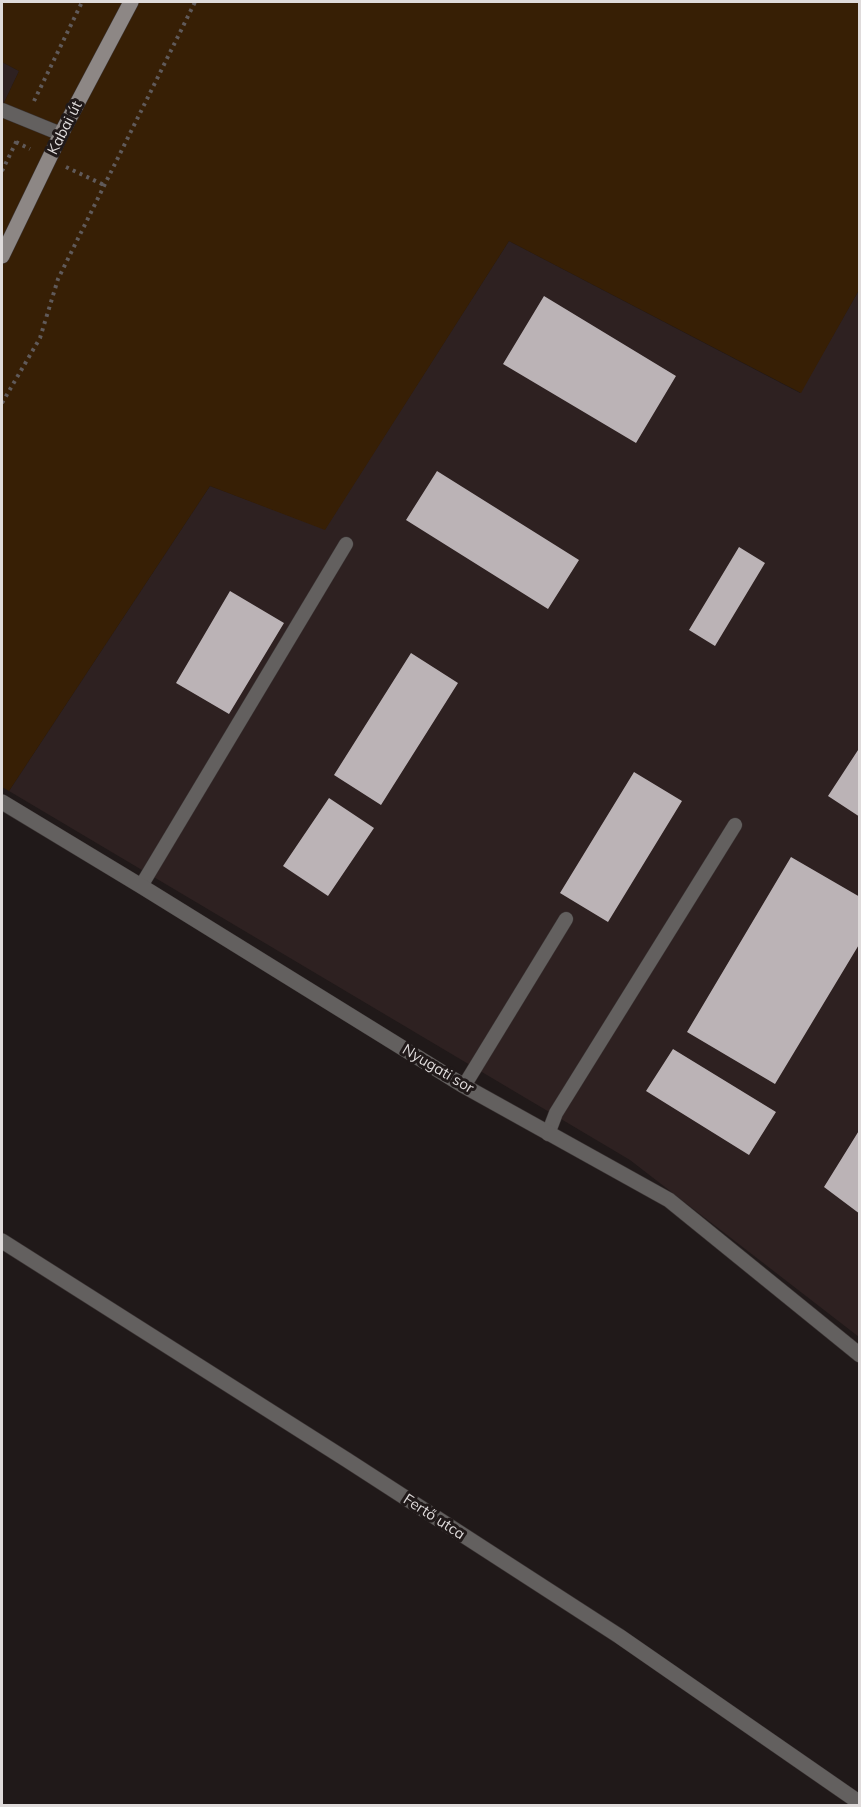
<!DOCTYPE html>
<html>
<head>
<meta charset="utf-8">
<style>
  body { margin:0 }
  #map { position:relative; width:861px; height:1807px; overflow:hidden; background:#201919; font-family:Mulish,sans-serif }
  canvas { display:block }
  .frame { position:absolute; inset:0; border:3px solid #dfdbdb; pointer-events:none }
</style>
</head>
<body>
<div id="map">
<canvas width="861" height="1807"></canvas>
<div class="frame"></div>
</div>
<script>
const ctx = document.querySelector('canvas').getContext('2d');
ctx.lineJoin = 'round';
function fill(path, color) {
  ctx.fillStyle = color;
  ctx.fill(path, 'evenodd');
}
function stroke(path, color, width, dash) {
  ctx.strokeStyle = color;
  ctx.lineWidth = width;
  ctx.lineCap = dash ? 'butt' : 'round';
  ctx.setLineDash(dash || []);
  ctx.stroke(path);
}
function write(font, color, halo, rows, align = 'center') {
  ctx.font = font + ' Mulish,sans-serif';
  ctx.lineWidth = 6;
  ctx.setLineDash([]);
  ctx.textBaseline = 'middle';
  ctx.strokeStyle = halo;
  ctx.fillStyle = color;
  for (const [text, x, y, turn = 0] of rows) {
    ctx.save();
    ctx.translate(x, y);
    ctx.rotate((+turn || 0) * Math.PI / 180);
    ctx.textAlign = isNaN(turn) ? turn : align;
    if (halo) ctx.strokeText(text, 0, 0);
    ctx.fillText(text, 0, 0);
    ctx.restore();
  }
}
fill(new Path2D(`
  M2,62L19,71L2,107Z
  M509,241L800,393L859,290V1337L630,1160L9,791L210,486L325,529Z`), '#2e2121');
fill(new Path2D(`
  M2,2H859V290L801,393L509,241L325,530L210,486L9,791L2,787V107L19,71L2,62Z`), '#371f05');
fill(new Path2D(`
  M544,296L676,376L636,443L503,364Z
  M437,471L579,560L548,609L406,520Z
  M739,547L765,563L715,646L689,630Z
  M230,591L284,623L229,714L176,683Z
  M411,653L458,683L381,805L334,775Z
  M860,747V817L828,796Z
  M634,772L682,801L608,922L560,893Z
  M329,798L374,828L328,896L283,866Z
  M791,857L860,897V943L775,1084L687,1032Z
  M673,1049L776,1112L749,1155L646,1091Z
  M860,1129V1214L824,1187Z`), '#bbb3b6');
const service = new Path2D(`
  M2,110L61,134
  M141,886L346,544
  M464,1086L566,919
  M548,1134L556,1113L735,825`);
const minor = new Path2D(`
  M2,802L141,886L464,1086L669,1200L860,1355
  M2,1241L347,1460L619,1636L860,1803`);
const secondary = new Path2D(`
  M2,256L61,134L131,2`);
stroke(service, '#3b3434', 15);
stroke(minor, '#3b3434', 16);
stroke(secondary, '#3b3434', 16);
stroke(new Path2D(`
  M34,101L82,2
  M16,142L30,149
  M66,167L104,185
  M2,171L18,138
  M2,403L40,338L58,279L195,2`), '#605a5a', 4, [3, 4.5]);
stroke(service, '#63605f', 14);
stroke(minor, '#63605f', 15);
stroke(secondary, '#8d8785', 15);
write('15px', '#dfdbdb', '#201919', [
  ["Kabai út",65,128,-63],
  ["Nyugati sor",438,1069,31],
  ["Fertő utca",434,1517,33]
]);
</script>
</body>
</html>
